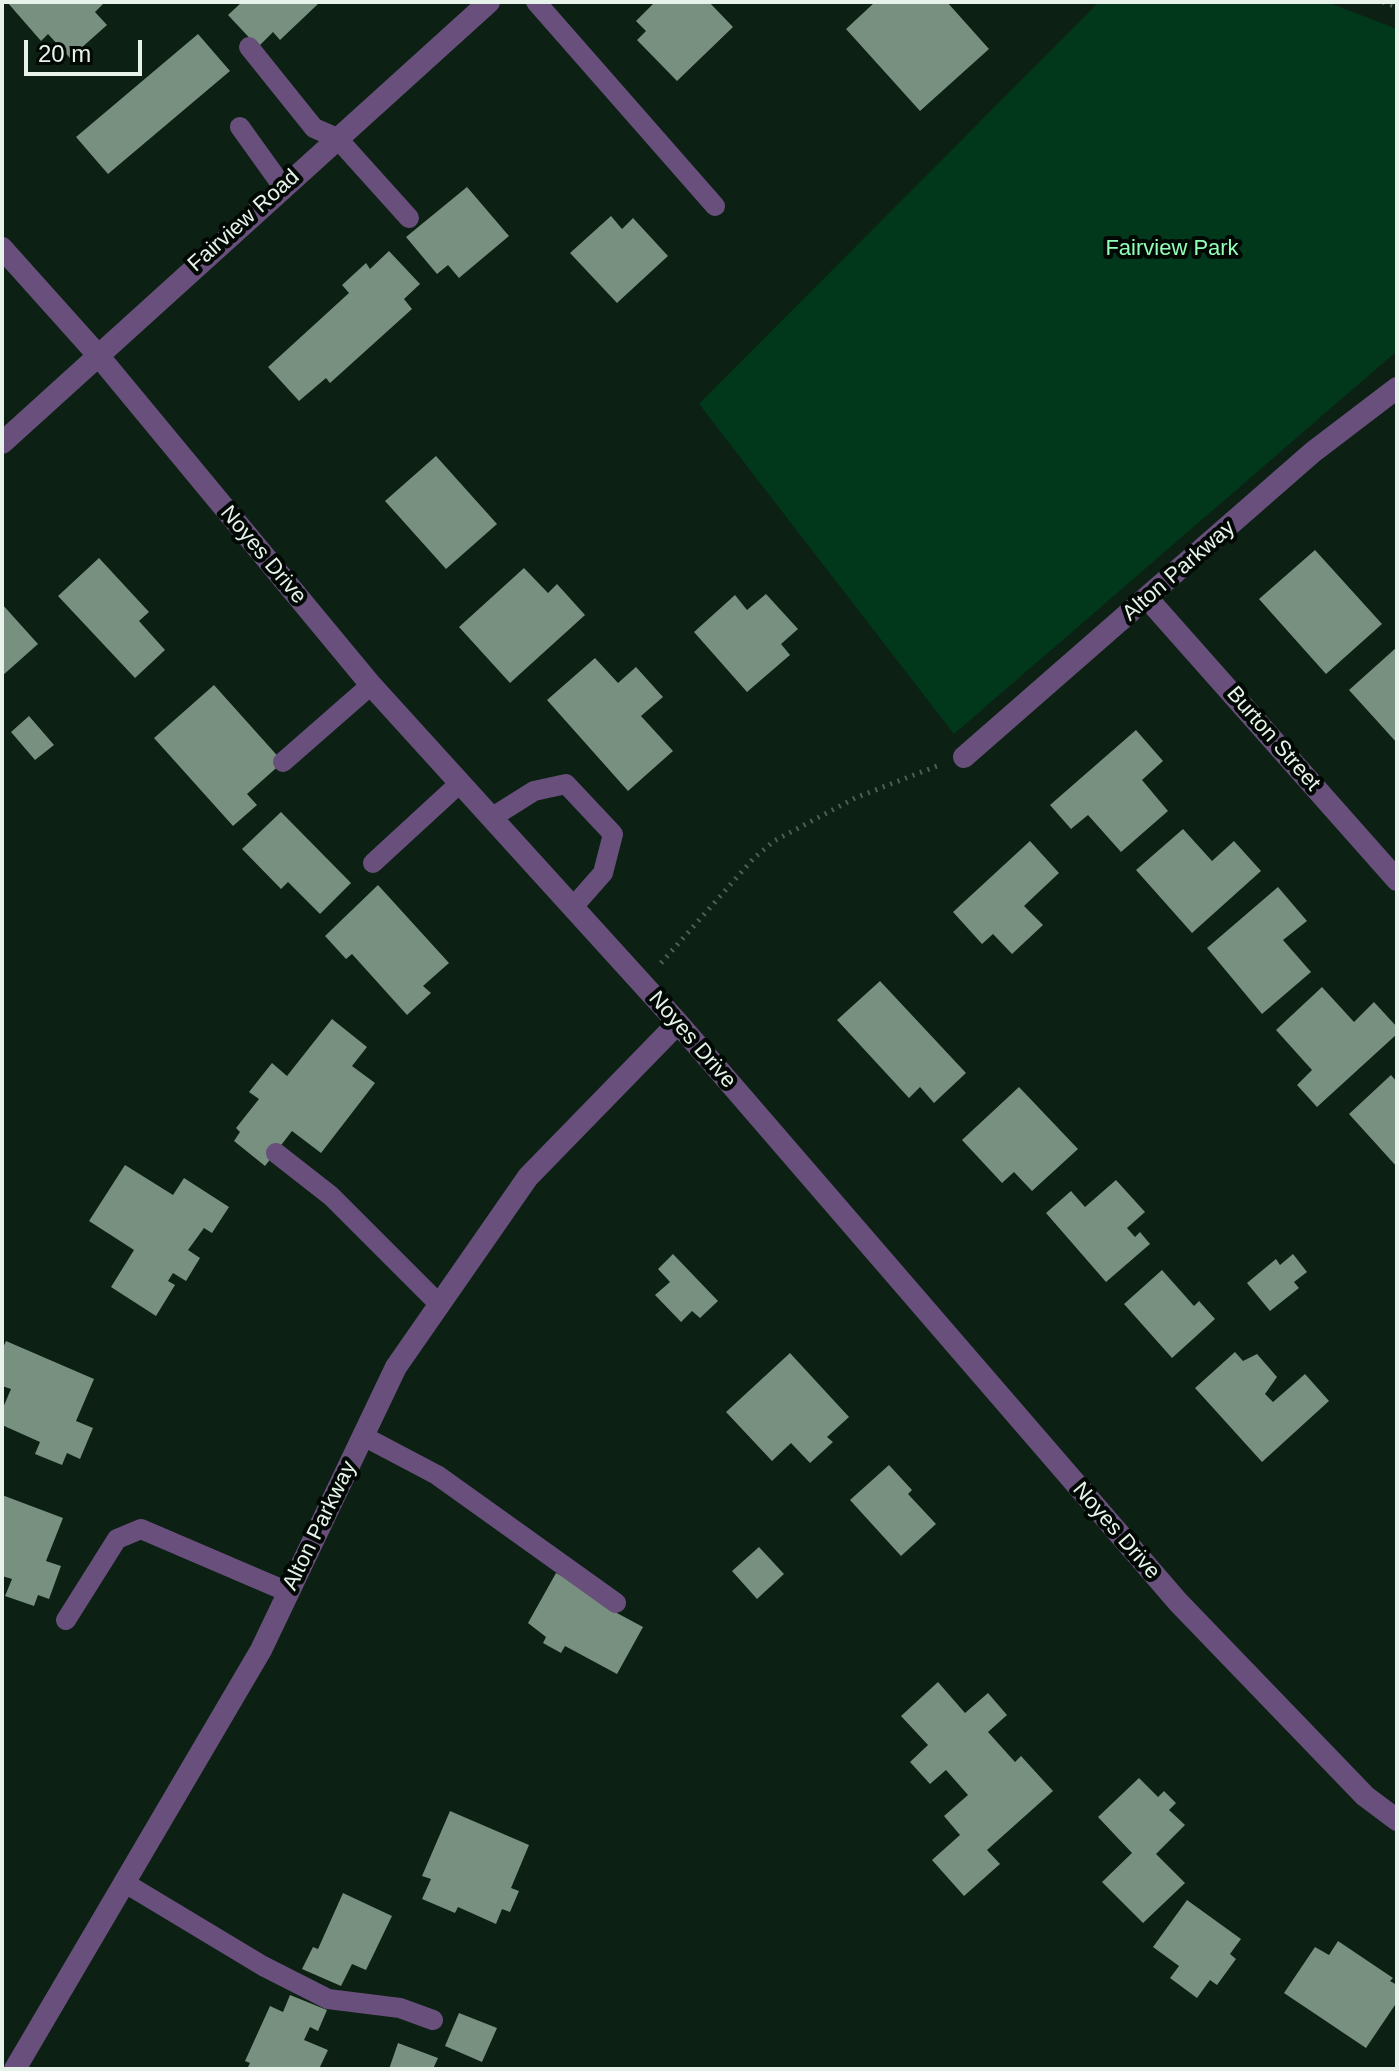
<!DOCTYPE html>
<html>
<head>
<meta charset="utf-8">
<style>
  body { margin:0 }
  #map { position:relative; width:1399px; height:2071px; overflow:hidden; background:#0c2013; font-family:Arial,sans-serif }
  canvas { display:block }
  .frame { position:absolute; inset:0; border:4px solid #e7f3ea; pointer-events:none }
  .scale { position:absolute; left:24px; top:40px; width:118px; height:36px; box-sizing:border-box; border:4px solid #e7f3ea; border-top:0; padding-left:10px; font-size:24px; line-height:28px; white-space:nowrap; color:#e7f3ea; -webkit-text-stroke:6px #020804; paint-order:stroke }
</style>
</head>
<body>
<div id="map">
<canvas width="1399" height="2071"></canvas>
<div class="frame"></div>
<div class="scale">20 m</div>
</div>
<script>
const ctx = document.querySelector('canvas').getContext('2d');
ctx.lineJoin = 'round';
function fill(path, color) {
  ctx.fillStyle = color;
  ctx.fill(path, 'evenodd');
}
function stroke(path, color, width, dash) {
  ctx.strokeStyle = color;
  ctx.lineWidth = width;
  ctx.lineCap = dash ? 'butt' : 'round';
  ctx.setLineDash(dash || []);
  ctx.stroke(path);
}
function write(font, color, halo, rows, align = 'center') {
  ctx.font = font + ' Arial,sans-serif';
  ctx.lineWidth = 8;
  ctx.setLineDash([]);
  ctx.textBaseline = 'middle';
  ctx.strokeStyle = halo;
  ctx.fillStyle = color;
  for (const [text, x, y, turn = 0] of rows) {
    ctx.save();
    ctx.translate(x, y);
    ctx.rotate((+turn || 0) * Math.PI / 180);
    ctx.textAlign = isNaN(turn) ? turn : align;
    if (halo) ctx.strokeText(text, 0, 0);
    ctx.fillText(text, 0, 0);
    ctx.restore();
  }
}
fill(new Path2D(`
  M1099,2H1327L1397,29V351L954,734L699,404Z`), '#01381b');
fill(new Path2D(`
  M7,2H105L95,12L107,25L70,58L48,34L41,41Z
  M242,2H317L318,4L280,40L273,32L258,47L228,15Z
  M655,2H709L733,27L677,81L637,40L646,31L636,21Z
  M875,2H947L989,49L920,111L846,29Z
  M198,34L230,71L108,174L76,137Z
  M467,187L509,236L459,278L448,265L437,274L406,237Z
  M611,216L622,229L633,218L668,256L617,303L570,253Z
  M389,251L420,284L404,299L412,309L330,383L326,378L299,401L268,367L349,293L342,285L366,263L370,269Z
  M436,456L497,524L446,569L385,501Z
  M1315,550L1382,624L1326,674L1259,599Z
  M99,558L149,612L139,621L165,650L135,678L58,596Z
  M524,568L548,593L557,584L585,615L510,683L459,627Z
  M766,594L798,629L781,644L790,655L747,692L694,632L735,595L747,610Z
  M2,604L38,644L2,676Z
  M1397,647V743L1349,690Z
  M595,658L618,683L636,667L663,697L641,716L673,751L628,791L547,700Z
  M214,685L283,762L247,794L257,805L233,826L154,738Z
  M29,716L54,745L35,760L11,732Z
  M1136,730L1163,761L1142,780L1168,811L1121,852L1088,815L1071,829L1050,805Z
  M281,812L351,883L320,914L288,882L281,889L242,849Z
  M1183,829L1212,861L1234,841L1261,871L1192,933L1136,870Z
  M1030,841L1059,873L1024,906L1043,925L1012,954L993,934L982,944L953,912Z
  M378,885L449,963L423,986L431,993L407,1015L352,954L346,959L325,936Z
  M1278,887L1307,921L1283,940L1311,972L1262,1014L1207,948Z
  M880,981L966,1073L934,1103L920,1087L909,1098L837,1020Z
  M1322,987L1354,1022L1374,1002L1397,1027V1034L1317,1107L1297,1085L1312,1070L1276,1030Z
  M332,1019L367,1047L352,1066L375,1083L321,1153L292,1131L265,1166L234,1141L240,1132L236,1128L259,1099L249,1092L272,1063L287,1076Z
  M1391,1075L1397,1082V1167L1349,1114Z
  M1019,1087L1078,1149L1032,1191L1014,1172L1002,1183L962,1140Z
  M125,1165L173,1195L184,1178L229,1207L212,1233L204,1228L188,1250L200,1258L186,1281L173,1273L168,1281L175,1285L156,1316L111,1287L134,1250L89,1221Z
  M1116,1180L1145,1212L1127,1228L1135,1237L1140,1232L1150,1244L1106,1282L1046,1213L1071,1191L1085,1207Z
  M673,1254L718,1301L700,1318L692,1311L681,1322L655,1295L670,1282L658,1269Z
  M1293,1254L1307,1272L1294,1282L1299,1288L1270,1311L1247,1283L1276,1259L1280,1265Z
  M1162,1270L1194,1306L1199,1301L1215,1319L1172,1358L1124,1304Z
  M6,1341L94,1379L76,1421L93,1428L80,1459L67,1453L62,1465L35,1454L40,1442L2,1425V1410L11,1389L2,1386V1350Z
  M1235,1352L1243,1361L1257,1354L1277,1377L1265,1394L1273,1402L1305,1374L1329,1401L1262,1462L1195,1388Z
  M790,1353L849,1417L827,1437L833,1442L810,1463L791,1443L772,1461L726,1412Z
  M889,1465L912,1490L908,1494L936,1524L901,1556L850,1500Z
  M2,1495L63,1518L46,1561L61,1566L49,1599L38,1595L34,1606L5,1596L12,1579L2,1576Z
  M759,1547L784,1574L757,1599L732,1571Z
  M556,1573L605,1599L602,1605L643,1627L617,1674L565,1646L561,1653L543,1643L546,1637L528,1623Z
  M938,1682L965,1713L988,1693L1007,1715L988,1732L1015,1762L1021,1756L1053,1791L987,1850L1000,1864L964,1896L932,1860L960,1835L944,1816L968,1795L946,1770L930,1784L910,1762L928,1745L901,1716Z
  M1139,1778L1158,1797L1164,1791L1176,1803L1169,1810L1185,1825L1156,1854L1185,1883L1143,1923L1102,1882L1132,1853L1098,1817Z
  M450,1811L529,1845L511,1888L519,1891L510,1912L502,1909L496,1924L458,1907L455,1913L422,1899L431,1879L422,1876Z
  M343,1893L392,1916L366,1970L352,1964L341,1986L302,1969L313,1947L318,1949Z
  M1187,1900L1241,1939L1230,1954L1236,1959L1217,1985L1210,1980L1197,1998L1170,1978L1179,1966L1153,1947Z
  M1338,1941L1393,1978L1390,1981L1397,1985V2002L1366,2048L1284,1993L1315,1947L1329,1955Z
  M290,1995L327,2010L318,2031L310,2027L304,2040L328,2050L319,2069H247L250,2063L245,2061L270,2006L283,2012Z
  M459,2013L497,2028L482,2062L445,2046Z
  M398,2043L438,2058L433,2069H389Z`), '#78907f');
stroke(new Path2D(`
  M1383,2L1397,7
  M661,963L754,858L774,841L855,798L937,766`), '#4e5f54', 5, [2, 6]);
stroke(new Path2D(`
  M536,2L715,206
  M249,47L314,128L337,138L409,218
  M240,127L283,187
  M283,762L371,685
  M491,818L534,791L566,784L613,834L603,873L573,907
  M373,863L460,783
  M276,1153L331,1196L440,1305
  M363,1436L437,1475L616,1603
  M66,1620L117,1539L141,1529L288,1592
  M125,1883L263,1966L328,1999L400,2008L433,2020`), '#684f7c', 20);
stroke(new Path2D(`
  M2,248L97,354L371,685L678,1023L1178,1602L1365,1796L1397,1820
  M2,443L489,2
  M1148,599L1397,880
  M964,757L1313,452L1397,388
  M15,2069L261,1650L396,1367L528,1177L678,1023`), '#684f7c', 22);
write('22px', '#e7f3ea', '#020804', [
  ["Fairview Road",244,221,-42],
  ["Noyes Drive",263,555,50],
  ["Alton Parkway",1179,571,-41],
  ["Burton Street",1273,739,49],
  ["Noyes Drive",692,1040,49],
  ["Alton Parkway",320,1526,-64],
  ["Noyes Drive",1116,1531,49]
]);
write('22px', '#92feb8', '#020804', [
  ["Fairview Park",1172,249]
]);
</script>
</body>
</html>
